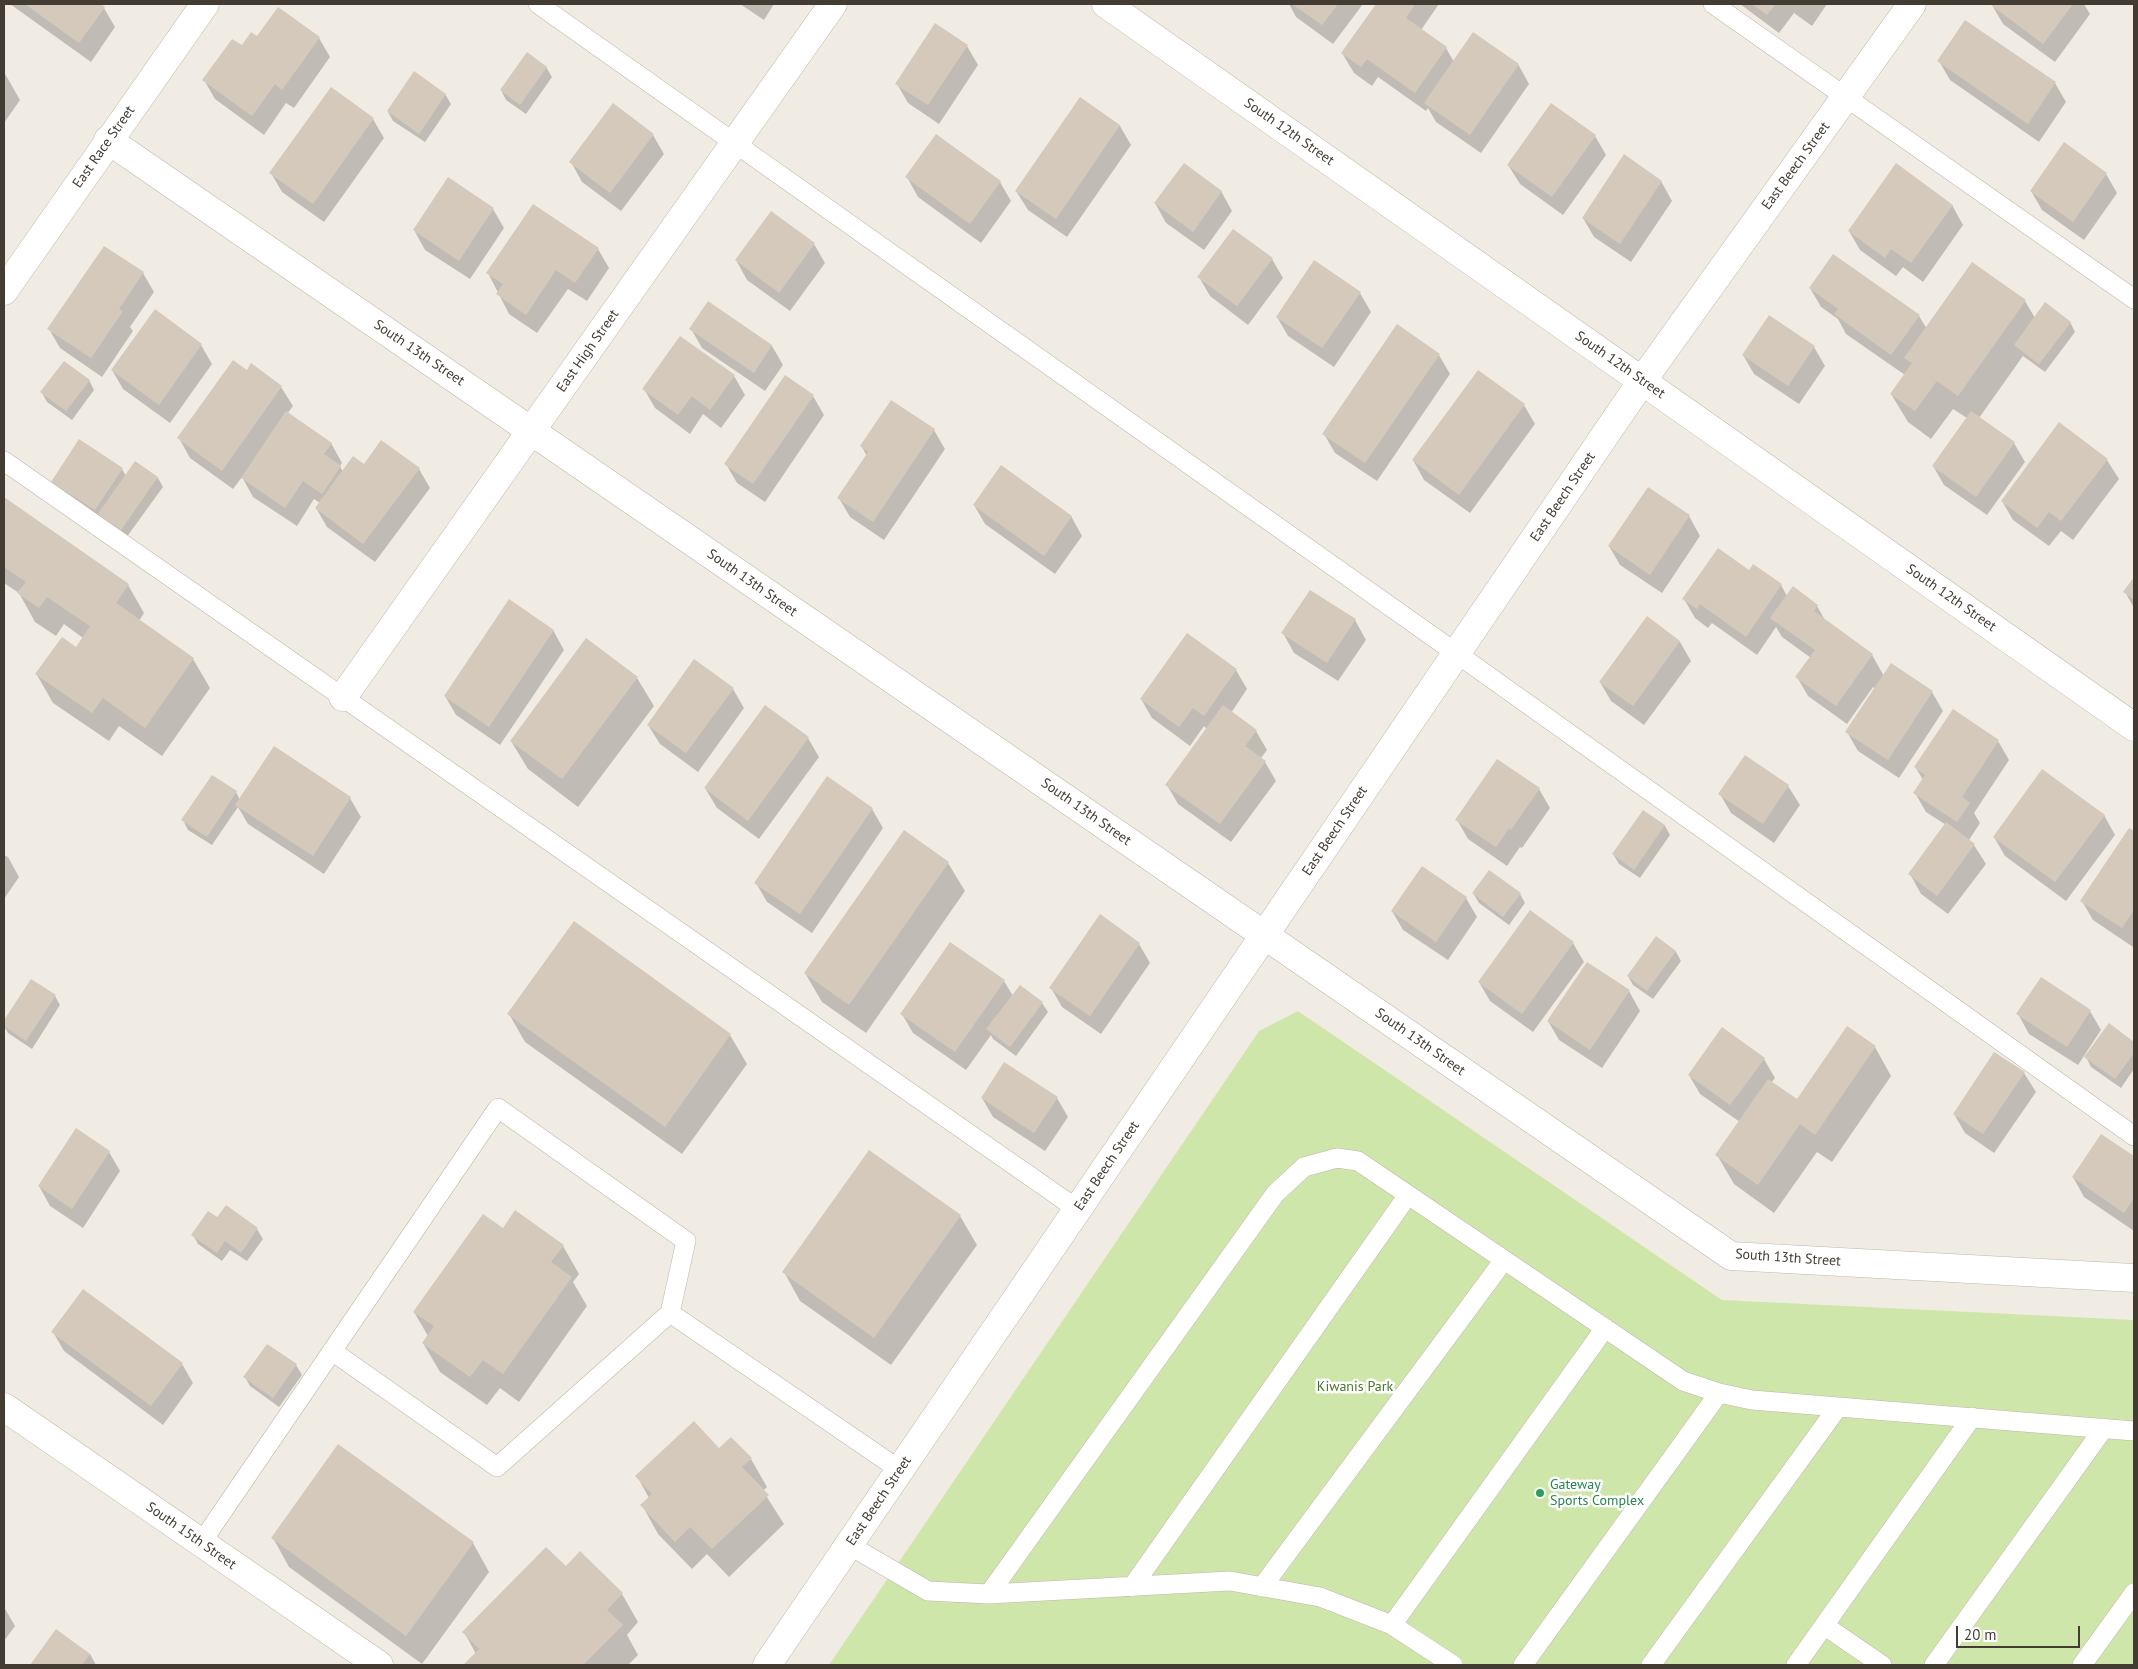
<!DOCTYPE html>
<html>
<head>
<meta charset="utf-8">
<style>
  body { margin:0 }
  #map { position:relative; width:2138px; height:1669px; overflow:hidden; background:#f1ece3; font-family:"PT Sans",sans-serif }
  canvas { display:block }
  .frame { position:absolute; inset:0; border:5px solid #433c33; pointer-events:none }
  .scale { position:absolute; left:1956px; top:1626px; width:124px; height:22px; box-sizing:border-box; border:2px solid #433c33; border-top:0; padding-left:6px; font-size:15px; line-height:18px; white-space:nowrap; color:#433c33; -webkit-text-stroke:4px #fff; paint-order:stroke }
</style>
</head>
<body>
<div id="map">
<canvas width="2138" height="1669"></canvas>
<div class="frame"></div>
<div class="scale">20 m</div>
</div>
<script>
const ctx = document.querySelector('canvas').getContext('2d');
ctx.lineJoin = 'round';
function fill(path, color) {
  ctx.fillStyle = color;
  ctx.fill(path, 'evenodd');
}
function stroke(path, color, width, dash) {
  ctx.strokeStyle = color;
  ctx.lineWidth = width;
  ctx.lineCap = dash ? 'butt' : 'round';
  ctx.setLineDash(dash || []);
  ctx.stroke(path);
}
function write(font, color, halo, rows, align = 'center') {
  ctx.font = font + ' "PT Sans",sans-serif';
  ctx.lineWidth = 5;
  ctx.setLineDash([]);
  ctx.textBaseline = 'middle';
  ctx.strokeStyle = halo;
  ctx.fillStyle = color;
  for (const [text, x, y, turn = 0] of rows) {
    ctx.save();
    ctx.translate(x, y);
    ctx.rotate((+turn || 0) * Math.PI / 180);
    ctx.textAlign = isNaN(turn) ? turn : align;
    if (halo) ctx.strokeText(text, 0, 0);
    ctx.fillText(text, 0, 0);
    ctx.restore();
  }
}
fill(new Path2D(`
  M1298,1011L1722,1300L2134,1320V1665H829L1259,1031Z`), '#cfe6ab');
fill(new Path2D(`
  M10,4H99L104,8L115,27L91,62Z
  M740,4H774L764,20Z
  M1289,4H1363L1333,44L1296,17Z
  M1378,4H1439L1421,30L1446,48L1454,62L1518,64L1529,84L1481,153L1436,122L1428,108L1426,111L1378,77L1372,86L1354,73L1342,53Z
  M1740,4H1827L1812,26L1794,13L1779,33Z
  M1993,4H2084L2090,14L2055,62L2003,24L1992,5Z
  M278,9L319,38L330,57L294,108L286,103L264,135L215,99L204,80L242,47L257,37Z
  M967,46L978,65L939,124L908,103L897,84Z
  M1939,61L2055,83L2066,102L2039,142L1950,80Z
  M546,67L552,77L526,114L506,100L501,90Z
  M4,72L20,100L4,123Z
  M331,89L373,119L384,138L324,222L282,192L271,173Z
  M445,94L451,104L425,142L393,121L388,112Z
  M1080,99L1120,126L1131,145L1067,237L1028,210L1016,191Z
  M653,135L664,154L621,211L582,182L571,162Z
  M1595,136L1606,155L1563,215L1520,184L1508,165Z
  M2106,174L2117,193L2084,240L2042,210L2031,191Z
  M907,177L1000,182L1011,201L981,243L918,197Z
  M1661,181L1672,201L1631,262L1594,237L1583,218Z
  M1221,191L1232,211L1204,250L1166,223L1155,203Z
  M1952,205L1963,225L1923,282L1903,267L1896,276L1860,250L1849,231Z
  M493,209L504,228L470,279L425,250L414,230Z
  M814,244L825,263L790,311L747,280L736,260Z
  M598,249L609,268L587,301L568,289L537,333L509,314L488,273Z
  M1833,256L1919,316L1927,329L2025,301L2035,318L2070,322L2075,332L2045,372L2023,356L1979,418L2014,443L2025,462L1987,515L1944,485L1933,466L1967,418L1953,409L1931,439L1908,422L1891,394L1905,375L1846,334L1838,319L1821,307L1810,288Z
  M1272,259L1283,278L1248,325L1210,296L1199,277Z
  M143,273L154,292L130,327L133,331L102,377L60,348L49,329Z
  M1360,293L1371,312L1334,367L1288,336L1277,317Z
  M708,303L772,346L783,365L765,391L702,348L691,329Z
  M201,345L212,364L170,423L123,389L112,370Z
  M1814,347L1825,366L1799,404L1754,374L1743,355Z
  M1439,355L1450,374L1377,481L1335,453L1324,434Z
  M252,365L281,387L293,406L287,414L331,443L342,463L340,466L343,472L364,466L419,469L430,488L375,562L327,527L316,508L320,503L314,499L297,526L253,497L242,477L233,489L190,458L179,438Z
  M734,376L745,395L721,428L703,414L690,434L655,408L644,389Z
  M89,380L94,390L72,420L47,402L42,393Z
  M813,396L824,415L765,502L737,483L726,464Z
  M1524,405L1535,424L1470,513L1424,480L1413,460Z
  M934,430L945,449L884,540L850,517L839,498L867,456L862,447Z
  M2107,460L2119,479L2073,540L2061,531L2049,546L2013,520L2002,501Z
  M136,462L158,478L163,487L126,538L64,501L53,482L122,469L126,476Z
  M1649,488L1689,516L1700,536L1662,593L1620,565L1609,546Z
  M4,498L128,585L144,613L139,621L193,659L210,688L162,756L119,726L109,741L53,703L37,675L76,648L83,638L64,624L56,636L35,622L19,593L4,583Z
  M974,505L1071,516L1082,536L1055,574L985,524Z
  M1753,566L1781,585L1787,596L1817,606L1826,622L1872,655L1884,676L1932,692L1943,711L1899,778L1858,751L1847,732L1875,689L1873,687L1847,724L1808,696L1797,677L1811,658L1782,637L1776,627L1757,655L1712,623L1708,628L1695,618L1684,599L1749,571Z
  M2134,579V608L2125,592Z
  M1647,618L1680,642L1691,661L1644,725L1611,701L1600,682Z
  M1355,620L1366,640L1338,681L1294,653L1283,633Z
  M553,630L564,650L500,745L456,715L445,696Z
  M586,640L637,678L654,706L578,807L528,769L511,741Z
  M1236,670L1247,689L1231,713L1256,731L1267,750L1261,758L1265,762L1276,781L1231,842L1178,804L1167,785L1207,729L1204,726L1190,746L1152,718L1141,699Z
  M733,689L744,708L698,772L660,744L648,725Z
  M808,738L819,757L759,839L717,808L705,788Z
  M1998,741L2009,760L1974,813L1980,823L1969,840L1974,845L1986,864L1948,914L1921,894L1910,874L1946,825L1926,812L1915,793L1923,780L1916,768Z
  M1745,757L1788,786L1800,805L1774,843L1731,813L1720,794Z
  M1539,789L1550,808L1522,848L1520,847L1507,866L1468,839L1457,820Z
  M236,792L240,800L350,798L361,817L324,874L248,824L238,807L212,845L188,830L183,820Z
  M872,809L883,828L812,933L767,902L756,883Z
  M1643,811L1665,826L1670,835L1640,878L1619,864L1613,854Z
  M2104,815L2115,835L2066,901L2005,856L1994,837Z
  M2130,830L2134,833L2133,947L2093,920L2082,901Z
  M4,855L8,857L19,877L4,899Z
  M948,863L965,891L866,1033L822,1002L805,973Z
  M1473,893L1520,894L1525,903L1509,925L1479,903Z
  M1466,898L1477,917L1448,960L1403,930L1392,911Z
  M574,923L730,1035L747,1064L682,1154L525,1042L509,1014Z
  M1656,938L1676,952L1681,961L1653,999L1633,985L1628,976Z
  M1573,943L1584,962L1533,1032L1490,1001L1479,982Z
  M1139,944L1150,963L1101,1034L1062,1007L1051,988Z
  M31,980L55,996L60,1005L32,1049L8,1033L4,1026V1022Z
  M1004,981L1013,996L1020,987L1042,1003L1048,1012L1016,1056L993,1039L991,1035L966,1070L913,1033L902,1014Z
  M1629,991L1640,1011L1602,1068L1559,1040L1548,1021Z
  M2090,1011L2101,1030L2078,1065L2029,1034L2018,1014Z
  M2109,1025L2134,1043V1069L2121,1088L2091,1067L2086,1057Z
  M1875,1047L1891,1076L1832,1162L1817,1152L1774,1213L1734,1184L1717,1155L1740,1122L1700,1094L1689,1075L1764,1059L1775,1078L1771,1083L1797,1101Z
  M1995,1053L2024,1073L2036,1092L1994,1153L1965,1133L1954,1114Z
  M982,1098H1057L1068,1117L1045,1151L993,1117Z
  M2102,1136L2134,1158V1231L2084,1197L2073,1177Z
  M109,1152L120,1171L83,1228L50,1206L39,1186Z
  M870,1152L960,1216L977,1245L891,1365L800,1301L784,1272Z
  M226,1207L257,1229L263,1239L247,1261L230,1250L222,1261L198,1244L193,1235L218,1219Z
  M503,1229L563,1246L579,1274L573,1282L587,1306L519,1402L500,1388L487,1405L440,1372L423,1343L428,1336L414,1312Z
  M53,1332L182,1364L193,1383L163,1425L64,1351Z
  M268,1345L296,1365L302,1375L279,1407L250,1386L245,1377Z
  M719,1450L751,1459L767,1487L763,1491L784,1524L729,1577L707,1554L692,1569L658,1534L642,1505L649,1498L637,1476Z
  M273,1538L473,1543L489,1572L422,1664L289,1567Z
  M566,1568L622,1594L638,1622L627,1635L638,1655L628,1665H465L476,1654L464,1632Z
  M4,1607L15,1626L4,1641Z
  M57,1631L90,1654L96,1665H32Z`), '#0003');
fill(new Path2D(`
  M25,4H101L105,7L79,43Z
  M1292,4H1338L1322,25Z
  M1376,4H1415L1406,18L1447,47L1415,93L1367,59L1361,67L1341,53Z
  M1752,4H1776L1767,15Z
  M1992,4H2073L2043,44L1991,5Z
  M278,7L320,37L282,90L275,84L252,116L202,80L232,39L242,45L251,32L257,36Z
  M1965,20L2056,82L2028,124L1937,61Z
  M935,23L968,45L928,105L895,84Z
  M1473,32L1519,64L1470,135L1424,103Z
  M527,52L547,67L520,105L500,90Z
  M414,71L446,94L419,134L387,111Z
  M331,87L374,118L313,204L269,173Z
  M1080,97L1120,125L1056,219L1015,191Z
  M613,103L654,134L610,193L569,162Z
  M1551,103L1596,135L1552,197L1507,165Z
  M936,134L1001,181L970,224L905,177Z
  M2064,142L2107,173L2073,222L2030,191Z
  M1624,154L1662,181L1620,244L1582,218Z
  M1184,163L1222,191L1193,232L1154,203Z
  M1896,163L1953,205L1911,263L1891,249L1885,258L1848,231Z
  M448,177L494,208L459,261L413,230Z
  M533,204L599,248L575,283L556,270L526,315L496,294L503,284L486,273Z
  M771,211L815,243L779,293L735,260Z
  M1233,229L1273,258L1237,306L1197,277Z
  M104,246L144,272L119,309L123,311L91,358L47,329Z
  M1833,254L1920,315L1891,355L1834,314L1838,309L1809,288Z
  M1314,260L1361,292L1322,348L1276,317Z
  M1972,262L2026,300L1958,396L1937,381L1915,411L1890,394L1912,363L1904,358Z
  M708,301L772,345L754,373L689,329Z
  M2045,302L2071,322L2039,364L2014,345Z
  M155,309L202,344L159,405L111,370Z
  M1769,315L1815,346L1788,386L1742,355Z
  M1397,324L1440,354L1365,463L1322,434Z
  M680,336L735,375L710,410L692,396L678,415L642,389Z
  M233,360L247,370L251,363L282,386L222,471L177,438Z
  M64,361L90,380L66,411L40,392Z
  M1478,370L1525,404L1459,495L1412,460Z
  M785,375L814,395L753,484L724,464Z
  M891,400L935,429L873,522L837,498L868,452L860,446Z
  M286,411L332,443L324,454L341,466L322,494L303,481L285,508L241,478Z
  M1971,411L2015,442L1976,497L1932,466Z
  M2059,422L2108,459L2061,521L2049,512L2037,528L2001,501Z
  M79,439L123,468L95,510L51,482Z
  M381,440L420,468L363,544L315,508L353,456L364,464Z
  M135,461L158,477L121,530L98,514Z
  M1001,465L1072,516L1044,556L973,505Z
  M1648,487L1690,515L1650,575L1608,546Z
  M4,497L129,584L116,603L194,658L145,728L103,698L92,713L35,674L62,637L76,647L90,626L47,597L39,608L17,593L26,582L4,567Z
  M1718,548L1749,570L1753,564L1782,584L1746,637L1700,604L1697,609L1682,599Z
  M2134,577V600L2123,592Z
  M1793,586L1818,605L1814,611L1873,654L1836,706L1795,677L1815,650L1770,618Z
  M1310,590L1356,619L1327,663L1281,633Z
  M509,599L554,630L489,727L444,696Z
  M1647,616L1680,641L1633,706L1599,682Z
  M1187,633L1237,669L1204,716L1193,708L1179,727L1140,699Z
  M586,638L638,677L562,779L510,741Z
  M694,659L734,688L686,753L647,725Z
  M1891,663L1933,691L1888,760L1845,732Z
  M765,705L809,737L748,821L704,788Z
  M1223,705L1257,730L1245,746L1266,761L1220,824L1165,785Z
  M1953,709L1999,740L1962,797L1970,803L1957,822L1913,793L1925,775L1914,767Z
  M274,746L351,797L313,856L235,805Z
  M1745,755L1789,785L1763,824L1718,794Z
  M1497,759L1540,788L1511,830L1509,828L1496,847L1455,820Z
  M2042,769L2105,815L2055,882L1993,837Z
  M212,775L237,791L207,837L181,820Z
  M827,776L873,808L800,914L754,883Z
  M1643,810L1665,825L1634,870L1612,854Z
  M1946,822L1975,844L1937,896L1908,874Z
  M2129,828L2134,831V910L2122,928L2080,901Z
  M904,830L949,862L849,1005L804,973Z
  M1422,866L1467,897L1436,942L1391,911Z
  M1489,870L1521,893L1503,917L1472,893Z
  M1530,910L1574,942L1522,1014L1478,982Z
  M1100,914L1140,943L1090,1016L1049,988Z
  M574,921L731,1034L665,1127L507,1014Z
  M1656,936L1676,951L1647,991L1627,976Z
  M950,942L1005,980L955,1052L900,1014Z
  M1587,962L1630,990L1590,1050L1547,1021Z
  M2041,977L2091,1010L2067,1047L2016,1014Z
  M31,979L56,995L26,1041L4,1026V1020Z
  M1020,985L1043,1002L1010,1047L986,1029Z
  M2109,1023L2134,1042V1053L2115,1079L2084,1057Z
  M1847,1026L1876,1046L1815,1135L1800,1124L1758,1185L1715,1155L1768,1079L1797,1099Z
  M1722,1027L1765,1058L1730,1105L1688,1075Z
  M1994,1052L2025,1072L1983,1134L1953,1114Z
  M1004,1062L1058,1097L1034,1133L981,1098Z
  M76,1128L110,1151L72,1209L38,1186Z
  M2101,1134L2134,1156V1198L2124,1213L2072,1177Z
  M869,1150L961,1215L874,1338L782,1272Z
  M226,1205L258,1228L241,1253L225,1241L217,1253L191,1235L208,1211L217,1217Z
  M515,1210L564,1245L551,1262L572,1277L503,1374L483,1360L470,1377L422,1343L434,1326L413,1312L483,1214L503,1228Z
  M83,1289L183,1363L151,1406L51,1332Z
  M267,1344L297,1364L273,1398L243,1377Z
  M694,1421L719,1448L731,1437L752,1458L742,1467L769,1495L712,1549L690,1527L675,1542L640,1505L652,1494L635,1476Z
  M338,1444L474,1542L406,1636L271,1538Z
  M546,1547L566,1566L580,1551L623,1593L607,1610L623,1625L583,1665H463L479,1649L462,1632Z
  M56,1629L90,1654L82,1665H30Z`), '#d5c9bb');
const service = new Path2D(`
  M538,4L1456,653L2134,1136
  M1713,4L2134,299
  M4,461L1077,1209
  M670,1313L900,1470
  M201,1543L498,1108L686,1241L670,1313L497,1467L332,1351
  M849,1545L928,1591L989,1594L1230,1581L1320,1597L1392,1625L1453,1665
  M1132,1587L1408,1195
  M1262,1587L1504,1260
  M989,1594L1275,1194L1304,1167L1337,1158L1358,1161L1683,1381L1719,1393L1752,1400L2134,1431
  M1392,1625L1605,1328
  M1825,1626L1882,1665
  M1523,1665L1719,1393
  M1651,1665L1838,1407
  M1796,1665L1972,1417
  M1934,1665L2104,1428
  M2082,1665L2134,1593`);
const minor = new Path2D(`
  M1106,4L2134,727
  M108,140L1731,1256L2134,1278
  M4,291L205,4
  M343,697L833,4
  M4,1407L379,1665
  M767,1665L1642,381L1912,4`);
stroke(service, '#bfb6a9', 20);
stroke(minor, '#bfb6a9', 29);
stroke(service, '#fff', 19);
stroke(minor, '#fff', 28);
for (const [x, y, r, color] of [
  [1540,1493,5,"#2e9e5b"]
]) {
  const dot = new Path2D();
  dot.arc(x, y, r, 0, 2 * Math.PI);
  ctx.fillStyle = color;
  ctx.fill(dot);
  stroke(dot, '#fff', 2);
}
write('14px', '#433c33', '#fff', [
  ["South 12th Street",1289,132,35],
  ["East Race Street",104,147,-55],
  ["East Beech Street",1796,166,-54],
  ["East High Street",588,351,-55],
  ["South 13th Street",419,353,34],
  ["South 12th Street",1620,365,35],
  ["East Beech Street",1563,497,-56],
  ["South 13th Street",752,583,35],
  ["South 12th Street",1951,598,35],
  ["South 13th Street",1086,812,35],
  ["East Beech Street",1335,831,-56],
  ["South 13th Street",1420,1042,35],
  ["East Beech Street",1107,1166,-56],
  ["South 13th Street",1788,1258,4],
  ["East Beech Street",879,1501,-56],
  ["South 15th Street",191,1536,35]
]);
write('14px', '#497328', '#fff', [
  ["Kiwanis Park",1355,1387]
]);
write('14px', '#27864d', '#fff', [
  ["Gateway",1550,1485],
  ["Sports Complex",1550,1501]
], 'left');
</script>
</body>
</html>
